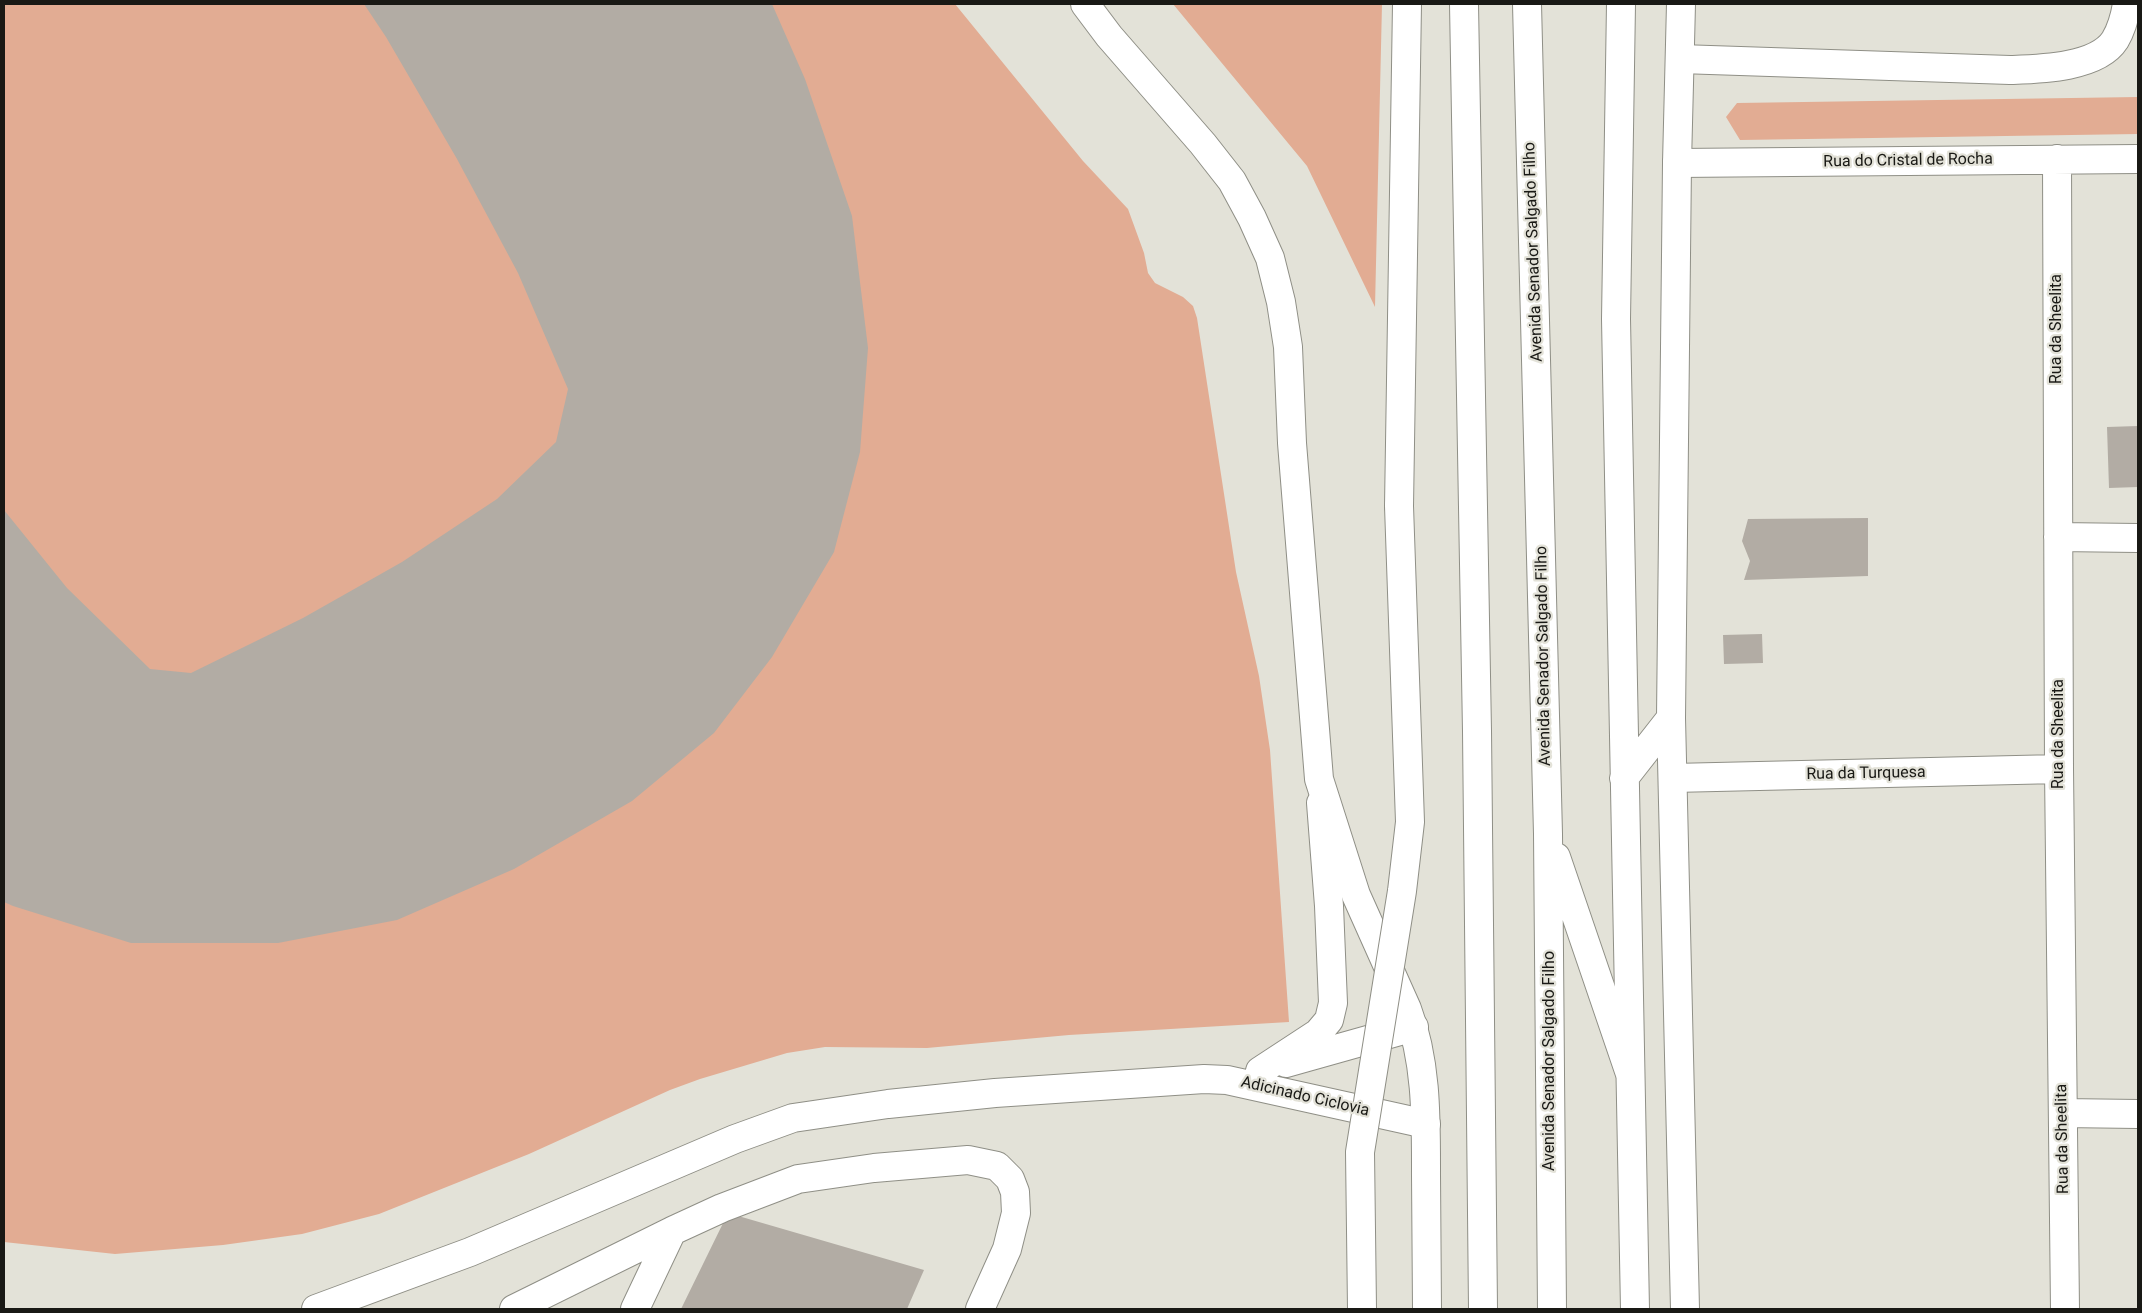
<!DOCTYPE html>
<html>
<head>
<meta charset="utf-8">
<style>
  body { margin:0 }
  #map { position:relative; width:2142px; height:1313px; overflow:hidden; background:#e3e2d8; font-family:Roboto,sans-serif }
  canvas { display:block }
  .frame { position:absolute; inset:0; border:5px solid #191915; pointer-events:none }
</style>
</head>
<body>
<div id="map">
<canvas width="2142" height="1313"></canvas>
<div class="frame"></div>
</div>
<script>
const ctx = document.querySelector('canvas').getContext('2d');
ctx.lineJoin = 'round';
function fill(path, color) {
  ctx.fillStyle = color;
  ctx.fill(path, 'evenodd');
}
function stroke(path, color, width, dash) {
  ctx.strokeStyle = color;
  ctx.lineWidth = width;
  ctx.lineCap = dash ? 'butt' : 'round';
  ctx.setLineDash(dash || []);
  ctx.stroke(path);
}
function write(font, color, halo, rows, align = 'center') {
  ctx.font = font + ' Roboto,sans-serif';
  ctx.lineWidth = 4.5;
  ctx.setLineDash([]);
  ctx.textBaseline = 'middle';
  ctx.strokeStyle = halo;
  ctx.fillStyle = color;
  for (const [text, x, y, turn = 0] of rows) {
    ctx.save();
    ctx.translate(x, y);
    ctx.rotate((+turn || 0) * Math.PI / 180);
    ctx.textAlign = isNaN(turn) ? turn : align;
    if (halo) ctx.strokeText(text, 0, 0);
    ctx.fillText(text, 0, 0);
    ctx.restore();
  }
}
fill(new Path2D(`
  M4,4H955L1083,161L1128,209L1144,253L1148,273L1155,283L1183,297L1193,306L1197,318L1236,572L1259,676L1270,750L1289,1022L1069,1035L927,1048L825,1047L787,1053L700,1079L670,1090L529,1154L379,1214L302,1234L223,1245L115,1254L4,1242Z
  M1173,4H1382L1375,307L1307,166Z
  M2138,97V134L1740,140L1726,117L1737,103Z`), '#e2ac93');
fill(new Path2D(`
  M364,4H772L805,79L852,216L868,348L860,452L834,552L772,657L714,733L632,801L514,869L397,920L278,943H131L13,906L4,902V510L67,588L150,669L191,673L303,618L402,562L497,499L556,442L568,389L518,273L457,159L386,37Z
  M2138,426V487L2109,488L2107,427Z
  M1868,518V576L1744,580L1750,561L1742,541L1748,519Z
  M1762,634L1763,663L1724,664L1723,635Z
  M728,1213L924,1270L907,1309H681Z`), '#b2aca4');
const minor = new Path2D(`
  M1680,59L2010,70C2039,69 2097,68 2115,40C2121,30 2125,16 2127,4
  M2057,159L2059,769L2065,1309
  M1677,163L2138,159
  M2058,537L2138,538
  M1673,778L2059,769
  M1286,1063L1414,1027
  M1260,1071L1318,1033L1329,1020L1333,1003L1329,906L1321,803
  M2063,1113L2138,1114
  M316,1309L470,1252L735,1139L793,1118L888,1104L995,1093L1204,1079L1227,1080L1426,1124
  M514,1309L672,1231
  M635,1309L672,1231L722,1208L798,1179L874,1168L968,1160L997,1166L1010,1179L1015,1192L1016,1213L1007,1249L980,1309`);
const major = new Path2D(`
  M1085,4L1109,36L1203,144L1232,181L1252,218L1270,258L1281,302L1288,347L1292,443L1319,779L1356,895L1407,1009C1427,1062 1426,1119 1426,1175C1426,1220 1427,1265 1427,1309
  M1621,4L1616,319L1635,1309
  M1681,4L1677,163L1671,718L1685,1309
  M1624,778L1671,718`);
const highway = new Path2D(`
  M1464,4L1477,731L1483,1309
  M1527,4L1548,834L1552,1309
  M1399,506L1407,4
  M1556,857L1629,1071`);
stroke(minor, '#8f8f86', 30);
stroke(major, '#8f8f86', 30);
stroke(highway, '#8f8f86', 30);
stroke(minor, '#fff', 28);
stroke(major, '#fff', 28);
stroke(highway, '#fff', 28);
const highwayBridge = new Path2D(`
  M1362,1309L1360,1152L1402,891L1410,822L1399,506`);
stroke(highwayBridge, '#8f8f86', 30, []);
stroke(highwayBridge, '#fff', 28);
write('16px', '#191915', '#e3e2d8', [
  ["Rua do Cristal de Rocha",1908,161,-1],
  ["Avenida Senador Salgado Filho",1534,252,-92],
  ["Rua da Sheelita",2057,329,-90],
  ["Avenida Senador Salgado Filho",1544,656,-91],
  ["Rua da Sheelita",2059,734,-90],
  ["Rua da Turquesa",1866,774,-1],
  ["Avenida Senador Salgado Filho",1550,1061,-90],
  ["Adicinado Ciclovia",1305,1097,13],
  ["Rua da Sheelita",2063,1139,-91]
]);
</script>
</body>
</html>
